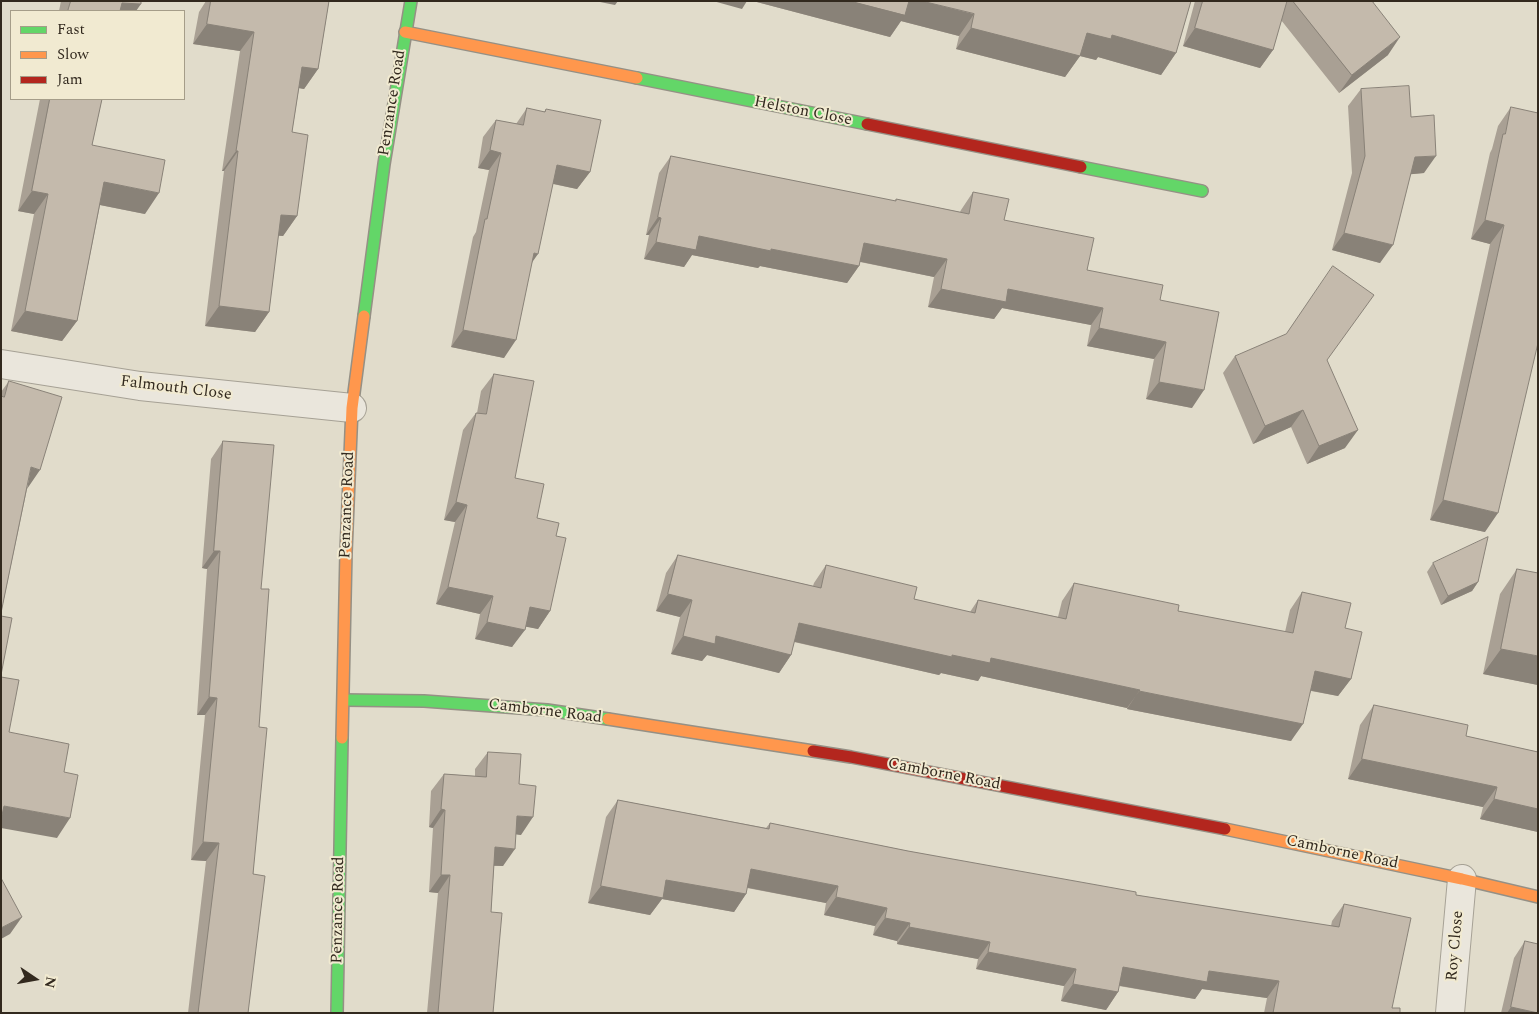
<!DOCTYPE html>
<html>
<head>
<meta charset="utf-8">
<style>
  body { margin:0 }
  #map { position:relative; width:1539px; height:1014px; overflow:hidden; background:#e1dccb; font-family:Spectral,serif }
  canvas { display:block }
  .frame { position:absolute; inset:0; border:2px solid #32291e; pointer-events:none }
  .legend { position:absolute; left:10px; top:10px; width:175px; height:90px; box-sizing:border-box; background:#f1ead1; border:1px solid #a59d89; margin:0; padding:6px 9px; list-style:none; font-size:15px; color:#32291e }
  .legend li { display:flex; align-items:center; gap:10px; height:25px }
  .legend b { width:25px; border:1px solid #a59d89 }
  .north { position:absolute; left:10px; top:954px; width:50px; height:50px; -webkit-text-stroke:4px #f1ead1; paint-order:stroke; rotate:102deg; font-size:14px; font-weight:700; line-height:20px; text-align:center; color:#32291e }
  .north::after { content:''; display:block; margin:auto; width:18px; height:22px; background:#32291e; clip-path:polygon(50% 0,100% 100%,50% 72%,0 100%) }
</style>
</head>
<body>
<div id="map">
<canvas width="1539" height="1014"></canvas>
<div class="frame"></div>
<ul class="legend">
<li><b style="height:6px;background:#63d668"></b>Fast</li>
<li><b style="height:6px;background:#ff974d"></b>Slow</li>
<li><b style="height:6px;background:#b3261e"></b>Jam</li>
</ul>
<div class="north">N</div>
</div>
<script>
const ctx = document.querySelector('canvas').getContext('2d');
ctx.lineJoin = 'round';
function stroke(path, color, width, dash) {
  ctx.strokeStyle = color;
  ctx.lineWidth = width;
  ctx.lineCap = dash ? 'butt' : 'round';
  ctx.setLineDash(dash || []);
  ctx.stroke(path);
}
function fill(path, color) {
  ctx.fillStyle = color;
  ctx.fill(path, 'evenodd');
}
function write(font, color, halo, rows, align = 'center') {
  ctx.font = font + ' Spectral,serif';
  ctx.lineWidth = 4;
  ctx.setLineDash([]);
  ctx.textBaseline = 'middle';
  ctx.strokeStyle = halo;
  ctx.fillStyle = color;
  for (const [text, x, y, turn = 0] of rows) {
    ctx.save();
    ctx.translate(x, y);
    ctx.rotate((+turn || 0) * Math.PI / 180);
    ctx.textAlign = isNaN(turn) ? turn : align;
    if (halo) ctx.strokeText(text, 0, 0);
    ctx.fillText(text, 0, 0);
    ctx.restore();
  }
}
const street = new Path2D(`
  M1,364L140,386L352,408
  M1450,1013L1462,879`);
const fast = new Path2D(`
  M637,78L867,124
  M1081,167L1202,191
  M364,316L384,164L411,1
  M344,700L424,701L547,710L608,719
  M337,1013L342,738`);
const slow = new Path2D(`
  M405,32L637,78
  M608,719L813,751
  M342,738L346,552L352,408L364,316
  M1225,829L1462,879L1538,897`);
const jam = new Path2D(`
  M867,124L1081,167
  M813,751L851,757L1225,829`);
stroke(street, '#a6a195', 30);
stroke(fast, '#959085', 14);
stroke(slow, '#959085', 14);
stroke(jam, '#959085', 14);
stroke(street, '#eae6dc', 28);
stroke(fast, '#63d668', 11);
stroke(slow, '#ff974d', 11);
stroke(jam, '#b3261e', 11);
fill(new Path2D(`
  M61,1H141L136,11H59Z
  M206,1H329L318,69L304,89L299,88L292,132L297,216L283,236H278L269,312L255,332L205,326L224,171H222L240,51L193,44L199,12Z
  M753,1H1191L1176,53L1161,75L1098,57L1096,60L1080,56L1065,77L956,49L959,36L901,21L890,37Z
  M1195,1H1373L1388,55L1339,93L1281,20L1273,50L1260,68L1183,46Z
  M1361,89L1411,117L1424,173L1411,174L1380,263L1332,250L1352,173L1348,106Z
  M40,99H102L92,145L145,214L100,205L77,321L62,341L11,331L34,214L18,211Z
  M1511,107L1485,532L1430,520L1490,244L1471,239L1490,153L1492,149L1498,126Z
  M527,108L544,112L546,109L590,172L577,189L553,184L532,263L504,358L451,347L473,237L476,232L489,170L478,168L483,137L496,120L516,124Z
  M671,156L895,201L896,199L960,212L961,210L973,192L1004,220L1087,270L1160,300L1192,408L1146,399L1154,359L1087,346L1091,325L1002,308L994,319L928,307L934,277L860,262L859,266L847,283L760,266L758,268L692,255L684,267L644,259L649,235H646L659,173Z
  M1235,356L1327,360L1345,448L1307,464L1291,427L1253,444L1223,373Z
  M494,374L515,478L537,518L556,536L550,611L538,629L525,626L512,647L475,639L480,614L436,604L455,522L444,520L463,430L476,413H477L481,391Z
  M9,381L27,489L1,613V392Z
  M223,441L261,589L259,727L248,1013H188L206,861L191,860L205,715H197L207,569L202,568L211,459Z
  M678,555L813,586L814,583L826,565L914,599L970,612L978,600L1058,617L1062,601L1074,583L1178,611L1285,632L1290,610L1302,592L1345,628L1351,679L1338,696L1311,691L1291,741L1127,709V708L981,676L978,681L941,673L939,675L794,642L791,655L779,673L707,655L702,661L671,654L680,617L656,611L666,573Z
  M1433,563L1478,582L1472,591L1441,605L1427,572Z
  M1517,569L1538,685L1483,674L1500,594Z
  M1374,705L1466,736L1538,752V832L1480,819L1483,807L1348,779L1360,725Z
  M488,752L519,784L521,835L516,834L503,866H494L491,912L493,1013H427L438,893L429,892L433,828L429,827L431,791L444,774L475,776V769Z
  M618,800L766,828L770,823L908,851L1136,895L1331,926L1332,921L1344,904L1392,1008L1400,1013H1264L1267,998L1202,989L1195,999L1119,986L1118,992L1106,1010L1061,1001L1064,986L976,969L978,959L897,944V941L873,935L875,926L824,915L826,903L747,888L746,894L734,912L662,899L650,915L588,903L606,817Z
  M1525,941L1538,1013H1501L1514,958Z`), '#a9a094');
fill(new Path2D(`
  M595,1H618L615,5Z
  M713,1H747L742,9Z
  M753,1H922L974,14L959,36L901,21L890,37Z
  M122,3L141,4L136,11H116Z
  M207,24L254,32L240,51L193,44Z
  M971,28L1087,33L1112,35L1176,53L1161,75L1098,57L1096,60L1080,56L1065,77L956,49Z
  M1195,28L1273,50L1260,68L1183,46Z
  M1400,37L1388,55L1339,93L1352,75Z
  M302,67L318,69L304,89L288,86Z
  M490,150L501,153L489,170L478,168Z
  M236,151H238L224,171H222Z
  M1436,156L1424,173L1403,175L1415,157Z
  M557,165L590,172L577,189L545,182Z
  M104,182L159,193L145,214L90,203Z
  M32,191L48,194L34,214L18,211Z
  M281,215L297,216L283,236L267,234Z
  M658,217L661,218L649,235H646Z
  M1485,220L1504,225L1490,244L1471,239Z
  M1344,233L1393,245L1380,263L1332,250Z
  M699,236L771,249L859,266L847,283L760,266L758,268L692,255L684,267L644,259L656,242Z
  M864,243L947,259L934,277L852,260Z
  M534,253L538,254L526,271Z
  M941,289H1008L1103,308L1091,325L1002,308L994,319L928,307Z
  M219,306L269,312L255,332L205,326Z
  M25,311L77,321L62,341L11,331Z
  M1099,328L1166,342L1154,359L1087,346Z
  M463,330L516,340L504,358L451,347Z
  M1159,382L1204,390L1192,408L1146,399Z
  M1303,410L1291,427L1253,444L1265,426Z
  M1358,430L1345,448L1307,464L1319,446Z
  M31,467L40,470L27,489Z
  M1443,500L1498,513L1485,532L1430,520Z
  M456,502L467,505L455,522L444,520Z
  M214,551H220L207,569L202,568Z
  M1478,582L1472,591L1441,605L1448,596Z
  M448,587L493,596L480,614L436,604Z
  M668,594L692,600L680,617L656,611Z
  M530,607L550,611L538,629L517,625Z
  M487,622L525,630L512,647L475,639Z
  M799,623L952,655L991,658L1140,690L1127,708L981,676L978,681L941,673L939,675L787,640Z
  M683,636H716L791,655L779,673L707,655L702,661L671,654Z
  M1501,649L1538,656V685L1483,674Z
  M1315,671L1351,679L1338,696L1303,689Z
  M1139,691L1303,724L1291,741L1127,709Z
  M209,697L217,698L205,715H197Z
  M1362,759L1497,787L1483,807L1348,779Z
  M1494,799L1538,809V832L1480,819Z
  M4,806L70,818L57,838L1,828V810Z
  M441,809L445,810L433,828L429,827Z
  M517,816L533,817L521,835L505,833Z
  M203,842L219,843L206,861L191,860Z
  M495,847L515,849L503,866L482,865Z
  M751,869L838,886L826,903L739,886Z
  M441,875H450L438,893L429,892Z
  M666,880L746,894L734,912L662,899L650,915L588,903L601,886Z
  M836,897L887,908L875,926L824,915Z
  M22,917L10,934L1,939V928Z
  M885,918L910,923L897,941L873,935Z
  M909,927L990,942L978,959L897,944Z
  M988,952L1076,969L1064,986L976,969Z
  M1123,967L1209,971L1279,981L1267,998L1202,989L1195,999L1110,984Z
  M1073,984L1118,992L1106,1010L1061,1001Z
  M1511,1007L1538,1013H1507Z`), '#898278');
const building = new Path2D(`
  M71,1H141V4L122,3L120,11H68Z
  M211,1H329L318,69L302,67L292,132L308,135L297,216L281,215L269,312L219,306L238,151H236L254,32L207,24Z
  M850,1H909L905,15Z
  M922,1H1191L1176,53L1112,35L1111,39L1087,33L1080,56L971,28L974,14Z
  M1203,1H1287L1273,50L1195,28Z
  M1293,1H1372L1400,37L1352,75Z
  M1409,86L1411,117L1434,115L1436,156L1415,157L1393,245L1344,233L1365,156L1361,89Z
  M50,99H102L92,145L165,160L159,193L104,182L77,321L25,311L48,194L32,191Z
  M1511,107L1538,113V343L1498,513L1443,500L1504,225L1485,220L1503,134H1505Z
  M527,108L545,112L546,109L601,120L590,172L557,165L538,254L534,253L516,340L463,330L485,219H487L501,153L490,150L496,120L523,125Z
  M671,156L896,201V199L969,214L973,192L1009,199L1004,220L1094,238L1087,270L1163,285L1160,300L1219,312L1204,390L1159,382L1166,342L1099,328L1103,308L1008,289L1006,302L941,289L947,259L864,243L859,266L771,249V251L699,236L696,250L656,242L661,218L658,217Z
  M1333,266L1374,295L1327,360L1358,430L1319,446L1303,410L1265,426L1235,356L1286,334Z
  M494,374L534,381L515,478L544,484L537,518L559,523L556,536L566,538L550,611L530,607L525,630L487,622L493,596L448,587L467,505L456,502L476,413L486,414Z
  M9,381L62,397L40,470L31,467L1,613V396L4,397Z
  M223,441L274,445L261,589H269L259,727L267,728L253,874L265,876L248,1013H198L219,843L203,842L217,698L209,697L220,551H214Z
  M1488,537L1478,582L1448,596L1433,563Z
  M678,555L821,588L826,565L917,587L914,599L975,613L978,600L1066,619L1074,583L1179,605L1178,611L1293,633L1302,592L1351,603L1345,628L1362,632L1351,679L1315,671L1303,724L1139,691L1140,690L991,658L990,663L952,655V657L799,623L791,655L716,636L715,644L683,636L692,600L668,594Z
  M1517,569L1538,573V656L1501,649Z
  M1,616L12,618L1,675Z
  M1,677L19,680L9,732L69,744L64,772L78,775L70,818L4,806L1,820Z
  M1374,705L1468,725L1466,736L1538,752V809L1494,799L1497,787L1362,759Z
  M488,752L521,754L519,784L536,786L533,817L517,816L515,849L495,847L491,912L502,913L493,1013H438L450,875H441L445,810L441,809L444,774L486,777Z
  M618,800L769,829L770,823L908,851L1136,892V895L1339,927L1344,904L1411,918L1392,1008H1400V1013H1273L1279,981L1209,971L1207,982L1123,967L1118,992L1073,984L1076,969L988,952L990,942L909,927L910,923L885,918L887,908L836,897L838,886L751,869L746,894L666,880L663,898L601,886Z
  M1,878L22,917L1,928Z
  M1525,941L1538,944V1013L1511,1007Z`);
fill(building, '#c4baac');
stroke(building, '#898278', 1);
write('16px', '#32291e', '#f1ead1', [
  ["Penzance Road",393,103,-81],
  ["Helston Close",803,112,11],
  ["Falmouth Close",176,389,7],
  ["Penzance Road",348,505,-88],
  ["Camborne Road",545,712,7],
  ["Camborne Road",944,775,11],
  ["Camborne Road",1342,853,12],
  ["Penzance Road",339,910,-89],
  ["Roy Close",1456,946,-85]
]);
</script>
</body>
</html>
